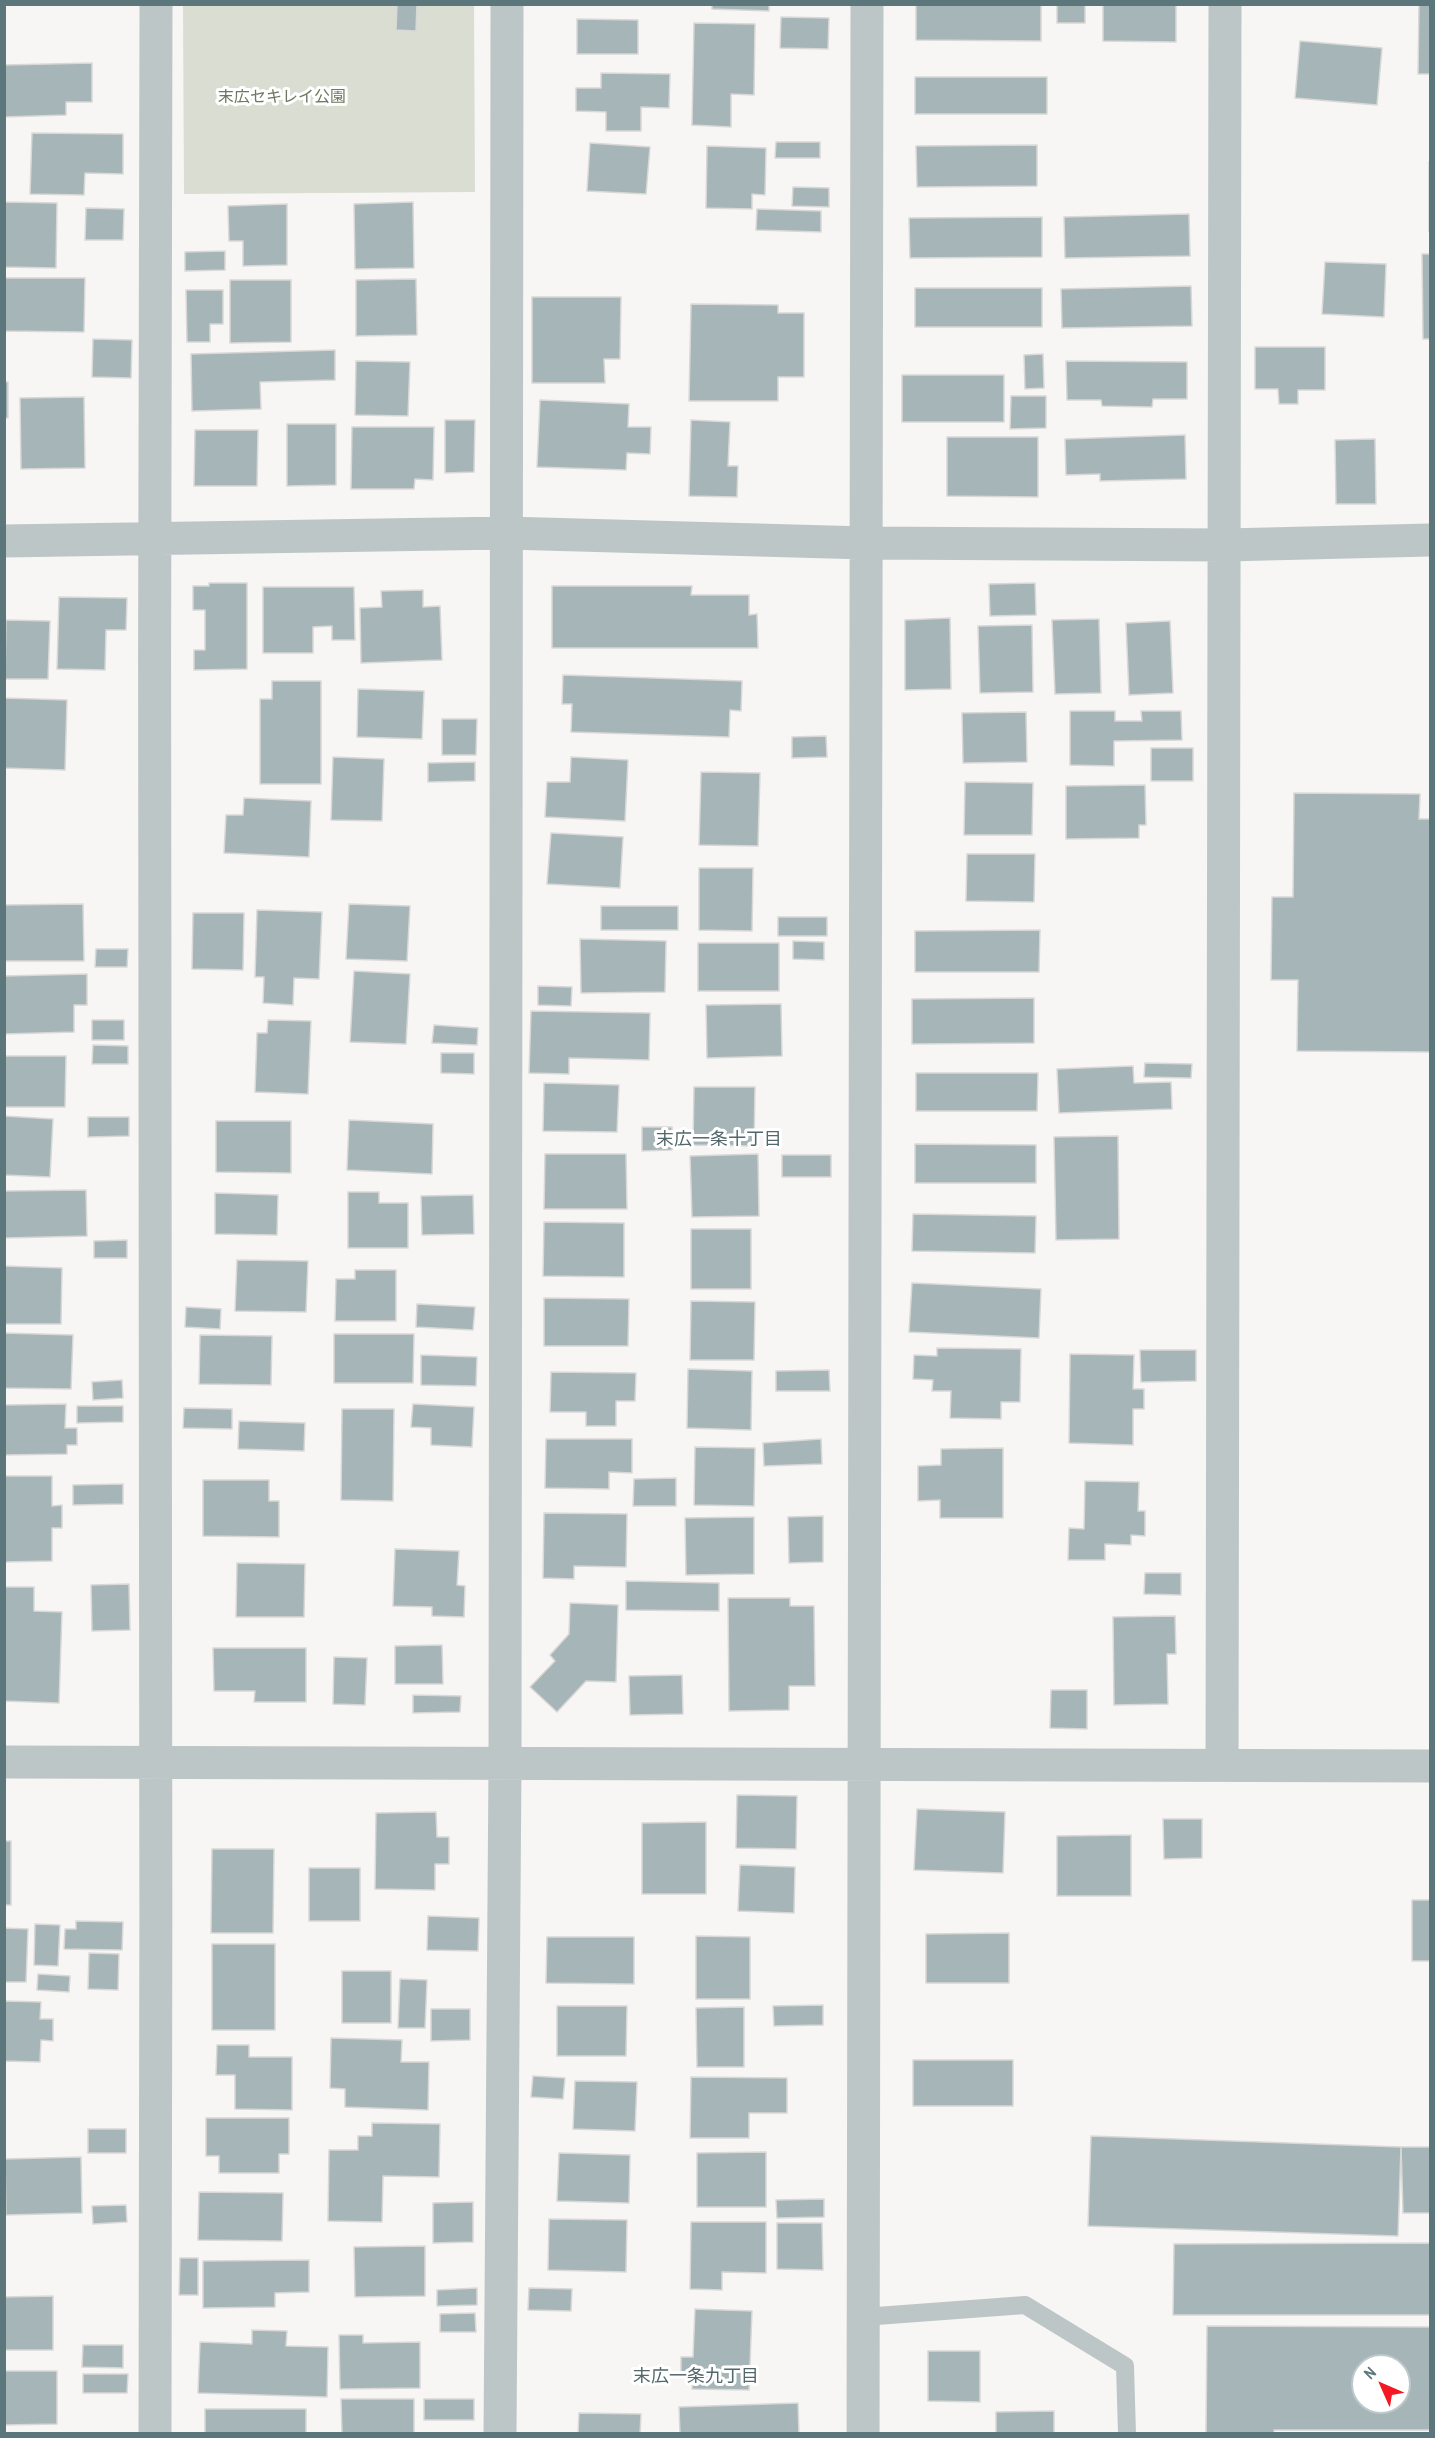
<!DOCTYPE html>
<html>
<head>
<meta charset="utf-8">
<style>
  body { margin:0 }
  #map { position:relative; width:1435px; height:2438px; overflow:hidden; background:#f7f6f4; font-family:"Archivo Narrow",sans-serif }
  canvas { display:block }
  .frame { position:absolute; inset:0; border:6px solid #5b777c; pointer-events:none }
  .north { position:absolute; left:1351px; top:2354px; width:60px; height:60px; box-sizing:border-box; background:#fff; border:2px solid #bdc9cb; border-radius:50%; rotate:315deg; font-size:16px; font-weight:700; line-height:24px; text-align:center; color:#5b777c }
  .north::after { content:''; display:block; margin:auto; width:21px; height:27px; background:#f41724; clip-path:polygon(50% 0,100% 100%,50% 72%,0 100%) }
</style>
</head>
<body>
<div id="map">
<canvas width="1435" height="2438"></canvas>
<div class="frame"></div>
<div class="north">N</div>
</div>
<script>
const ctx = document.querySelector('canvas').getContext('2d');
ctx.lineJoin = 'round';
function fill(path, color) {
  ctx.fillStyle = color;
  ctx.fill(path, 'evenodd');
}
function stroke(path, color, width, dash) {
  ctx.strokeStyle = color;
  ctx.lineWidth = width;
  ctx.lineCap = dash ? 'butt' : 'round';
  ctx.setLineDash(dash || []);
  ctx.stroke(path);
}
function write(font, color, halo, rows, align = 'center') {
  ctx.font = font + ' "Archivo Narrow","Noto Sans JP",sans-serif';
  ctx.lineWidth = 6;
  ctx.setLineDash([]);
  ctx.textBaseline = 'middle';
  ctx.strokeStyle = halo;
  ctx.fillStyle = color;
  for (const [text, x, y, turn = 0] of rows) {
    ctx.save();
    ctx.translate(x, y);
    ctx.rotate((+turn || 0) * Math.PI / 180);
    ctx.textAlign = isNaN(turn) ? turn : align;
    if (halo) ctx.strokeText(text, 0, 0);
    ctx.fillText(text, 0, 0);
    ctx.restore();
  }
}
fill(new Path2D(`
  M183,5H474L475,192L184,194Z`), '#d9ddd2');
const building = new Path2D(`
  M397,4H417L416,31L396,30Z
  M712,4H769V11L712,9Z
  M916,4H1041V41L916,40Z
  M1057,4H1085V23H1057Z
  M1103,4H1176V42L1103,41Z
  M1419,4H1430V74H1418Z
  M781,17L829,18L828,49L780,48Z
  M577,19L638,20V54H577Z
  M694,23L755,24L754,95L731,94V127L692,125Z
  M1300,41L1382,48L1377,105L1295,98Z
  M92,63V102H66V115L4,117V65Z
  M601,73L670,74L669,108L641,107V131H606V112L576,111V88H601Z
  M915,77H1047V114H915Z
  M32,133L123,134V174L85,173L84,195L30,194Z
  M776,142H820V158H775Z
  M590,143L650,147L646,194L587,191Z
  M1037,145V186L917,187L916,146Z
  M707,146L766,148L765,195L752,194V209L706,208Z
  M1429,162H1430V231H1429Z
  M793,187L829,188V207L792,206Z
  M4,202L57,203L56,268L4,267Z
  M413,202L414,268L355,269L354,204Z
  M287,204V265L243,266V241H229L228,206Z
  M86,208L124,209L123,240H85Z
  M757,209L821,211V232L756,230Z
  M1189,214L1190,256L1065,258L1064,217Z
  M1042,217V257L910,258L909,218Z
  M225,251V270L185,271V252Z
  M1422,254H1430V339H1423Z
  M1325,262L1386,264L1384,317L1322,314Z
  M4,278H85L84,332L4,331Z
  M416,279L417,335L356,336V280Z
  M230,280H291V342L230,343Z
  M1191,286L1192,326L1062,328L1061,289Z
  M915,288H1042V327H915Z
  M186,290H223V324H210V342H187Z
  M532,297H621L620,359H604L605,383H532Z
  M691,304L778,305V313H804V377H778V401H689Z
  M93,339L132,340L131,378L92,377Z
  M1255,347H1325V390H1298V404H1279L1278,389H1255Z
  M335,350V380L260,382L261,409L192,411L191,354Z
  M1043,354L1044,388L1025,389L1024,355Z
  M356,361L410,362L408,416L355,415Z
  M1066,361L1187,362V399H1153L1152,407L1102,406L1101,400H1067Z
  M902,375H1004V422H902Z
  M4,382H8V418H4Z
  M1011,396H1046V428L1010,429Z
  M84,397L85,468L21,469L20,398Z
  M540,400L629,404L628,427H651L650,454L627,453L626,470L537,467Z
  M445,420H475L474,472L445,473Z
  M691,420L730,422L728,466H738L737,497L689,496Z
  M287,424H336V485L287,486Z
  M352,427H434L433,480L415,479L414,489H351Z
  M195,430H258L257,486H194Z
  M1185,435L1186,479L1100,481V474L1066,475L1065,439Z
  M947,437H1038V497L947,496Z
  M1375,439L1376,504H1336L1335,440Z
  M209,583H247V669L194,670V650H205V610H193V586H209Z
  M1035,583L1036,615L990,616L989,584Z
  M552,586H692L691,595H749V615L757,614L758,648H552Z
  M263,587H354L355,640H332V626L313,627V653H263Z
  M423,590V607L440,606L442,660L361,663L360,608L382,607L381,591Z
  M59,597L127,598L126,630H106L105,670L57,669Z
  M950,618L951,689L905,690V620Z
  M1099,619L1101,693L1055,694L1052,620Z
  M6,620L50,621L48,679H5Z
  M1170,621L1173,693L1129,695L1126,623Z
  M1032,625L1033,692L980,693L978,626Z
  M563,675L742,681L741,711L730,710L729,737L571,732L572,704H562Z
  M272,681H321V784H260V699H272Z
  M358,689L424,691L422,739L357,737Z
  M4,698L67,700L65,770L4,768Z
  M1070,711H1115V721H1142L1141,711H1181L1182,740L1114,741V766L1070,765Z
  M1026,712L1027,762L963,763L962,713Z
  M442,719H477L476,755H442Z
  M826,736L827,757L792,758V737Z
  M1151,748H1193V781H1151Z
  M333,757L384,759L382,821L331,820Z
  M571,757L628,760L625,821L545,817L547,782H570Z
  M475,762V781L428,782V763Z
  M701,772L760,773L758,846L699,845Z
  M965,782L1033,783L1032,835H964Z
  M1145,785L1146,825H1139V838L1066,839V786Z
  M1294,793L1420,794L1419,819H1430V1052L1297,1051L1298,980H1271L1272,897H1293Z
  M244,798L311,801L309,857L224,853L226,815H243Z
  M551,833L623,837L620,888L547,884Z
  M967,854H1035L1034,902L966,901Z
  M699,868H753L752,931L699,930Z
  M83,904L84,961H4V905Z
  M349,904L410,906L407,961L346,959Z
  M601,906H678V930H601Z
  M257,910L322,912L319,979L294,978L293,1005L263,1003L264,977H255Z
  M193,913H244L243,970L192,969Z
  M778,917H827V936H778Z
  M1040,930L1039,972H915V931Z
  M580,939L666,941L665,992L581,993Z
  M793,941L824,942V960L793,959Z
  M698,943H779V991H698Z
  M96,949H128L127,967H95Z
  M354,971L410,974L406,1044L350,1042Z
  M87,974V1005H74V1032L4,1034V976Z
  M538,986L572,987L571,1006L538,1005Z
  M1034,998V1043L912,1044V999Z
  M781,1004L782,1056L707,1058L706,1005Z
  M531,1011L650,1013L649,1060L569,1058V1074L529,1073Z
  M92,1020H124V1040H92Z
  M268,1020L311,1021L308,1094L255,1092L257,1033H267Z
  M434,1025L478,1028L477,1045L432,1043Z
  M93,1045L128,1046V1064H92Z
  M441,1053H474V1074L441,1073Z
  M4,1056H66L65,1107H4Z
  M1145,1063L1192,1064L1191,1078L1144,1077Z
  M1133,1066L1134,1083L1171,1082L1172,1109L1059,1113L1057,1069Z
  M916,1073H1038L1037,1111H916Z
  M544,1083L619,1085L617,1132L543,1131Z
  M694,1087H755L754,1146L693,1145Z
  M4,1116L53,1119L50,1177L4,1175Z
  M88,1117H129V1136L88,1137Z
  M349,1120L433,1124L432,1174L347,1170Z
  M216,1121H291V1173L216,1172Z
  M642,1127H672V1150L642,1151Z
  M1118,1136L1119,1239L1056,1240L1054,1137Z
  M915,1144L1036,1145V1183H915Z
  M545,1154H626L627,1209H544Z
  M758,1154L759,1216L692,1217L690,1156Z
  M782,1155H831V1177H782Z
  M86,1190L87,1236L4,1238V1191Z
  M348,1192H379V1203H408V1248H348Z
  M215,1193L278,1195L277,1235L215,1234Z
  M473,1195L474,1234L422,1235L421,1196Z
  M913,1214L1036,1216L1035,1253L912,1251Z
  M544,1222L624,1223V1277L543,1276Z
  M691,1229H751V1289H691Z
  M127,1240V1258H94V1241Z
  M237,1260L308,1261L306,1312L235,1311Z
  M5,1266L62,1268L61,1324H4Z
  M355,1270H396V1321H335L336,1279H355Z
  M912,1283L1041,1289L1039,1338L909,1332Z
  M544,1298L629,1299L628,1346H544Z
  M691,1301L755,1302L754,1360H690Z
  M417,1304L475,1307L473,1330L416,1327Z
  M186,1307L221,1309L220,1329L185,1327Z
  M4,1333L73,1335L71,1389L4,1388Z
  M334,1334H414L413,1383H334Z
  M200,1335L272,1336L271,1385L199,1384Z
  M937,1348L1021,1349L1020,1402H1001V1419L950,1418L951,1391H932L933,1380L913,1379L914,1355L937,1356Z
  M1140,1350H1196V1381L1141,1382Z
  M1070,1354L1134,1355L1133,1389H1144V1409H1133V1445L1069,1443Z
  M421,1355L477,1357L476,1386L421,1385Z
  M688,1369L752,1371L751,1430L687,1428Z
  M829,1370L830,1391H776V1371Z
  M551,1372L636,1373L635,1401H616V1426H586V1412H550Z
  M122,1380L123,1398L93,1400L92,1382Z
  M66,1404L65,1428H77V1445H67V1454L4,1455V1405Z
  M413,1404L474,1407L472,1447L431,1445V1428L411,1427Z
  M77,1406H123V1422L77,1423Z
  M184,1408L232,1409V1429L183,1428Z
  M342,1409H394L393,1501L341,1500Z
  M239,1421L305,1423L304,1451L238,1449Z
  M546,1439H632V1473L609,1472V1489L545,1488Z
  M821,1439L822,1464L764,1466L763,1443Z
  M695,1447L755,1448L754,1506L694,1505Z
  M1003,1448V1518H940V1500L918,1501V1466L941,1465V1449Z
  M4,1476H52V1506L62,1505V1528H52V1561L4,1562Z
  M676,1478V1506H633L634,1479Z
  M203,1480H269V1501H279V1537L203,1536Z
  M1085,1481L1139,1482L1138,1511H1145V1536L1131,1535V1545L1105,1544V1560H1068L1069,1528L1084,1529Z
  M123,1484V1504L73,1505V1485Z
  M544,1513L627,1514L626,1567L574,1566V1579L543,1578Z
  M823,1516V1562L789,1563L788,1517Z
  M754,1517V1574L686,1575L685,1518Z
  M395,1549L459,1551L457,1585L465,1586L464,1617L432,1616V1607L393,1606Z
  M237,1563L305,1564L304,1617H236Z
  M1145,1573H1181V1595L1144,1594Z
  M626,1581L719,1583V1611L626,1610Z
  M129,1584L130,1630L92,1631L91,1585Z
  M4,1587H34V1611L62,1612L59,1703L4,1701Z
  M728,1598H790V1606H814L815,1686H789V1710L729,1711Z
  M570,1603L618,1605L616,1682L586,1681L557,1712L530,1687L555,1661L550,1655L569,1634Z
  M1175,1616L1176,1654H1167L1168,1704L1114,1705L1113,1617Z
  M442,1645L443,1684H395V1646Z
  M213,1648H306V1702H254L255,1691H214Z
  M334,1657L367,1658L365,1705L333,1704Z
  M682,1675L683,1714L630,1715L629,1676Z
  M1051,1690H1087V1729L1050,1728Z
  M413,1695L461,1696L460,1712L413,1713Z
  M737,1795L797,1796L796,1849L736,1848Z
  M917,1809L1005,1812L1003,1873L914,1870Z
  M436,1812L437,1837H449V1864H435V1890L375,1889L376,1813Z
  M1163,1819H1202V1858L1164,1859Z
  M706,1822V1894H642V1823Z
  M1131,1835V1896H1057V1836Z
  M4,1841H11V1905H4Z
  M212,1849H274L273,1933H211Z
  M740,1865L795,1867L794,1913L738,1911Z
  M309,1868H360V1921H309Z
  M1412,1900H1430V1961H1412Z
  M428,1916L479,1918L478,1951L427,1950Z
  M76,1921L123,1922L122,1950L64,1949L65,1929H76Z
  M35,1924L60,1925L58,1966L34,1965Z
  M4,1928L28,1929L26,1982H4Z
  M1009,1933V1983H926V1934Z
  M696,1936L750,1937V1999H696Z
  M547,1937H634V1984L546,1983Z
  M212,1944H275V2030H212Z
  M89,1953L119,1954L118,1990L88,1989Z
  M342,1971H391V2023H342Z
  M38,1974L70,1976L69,1992L37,1990Z
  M400,1979L427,1980L425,2028H398Z
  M4,2001L41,2002L40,2019H53V2041L41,2040L40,2062L4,2061Z
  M823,2005V2025L774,2026L773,2006Z
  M557,2006H627L626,2056H557Z
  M744,2007V2067H697L696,2008Z
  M431,2009H470V2040L431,2041Z
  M331,2038L402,2040L401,2062H429L428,2110L345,2107V2089L330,2088Z
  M217,2045H249V2057H292V2110L235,2109V2075H216Z
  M913,2060H1013V2106H913Z
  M533,2076L565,2078L563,2099L531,2097Z
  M691,2077L787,2078V2113H749V2138H690Z
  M575,2081L637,2082L635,2131L573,2129Z
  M206,2118H289V2154H279V2173H219V2156H206Z
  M372,2123L440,2124L439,2177L383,2176L382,2222L328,2221L329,2150H358V2136H372Z
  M88,2129H126V2153H88Z
  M1091,2136L1401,2147L1398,2236L1088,2226Z
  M1401,2147H1430V2213H1403Z
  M766,2152V2207H697V2153Z
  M559,2153L630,2155L629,2203L557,2201Z
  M81,2157L82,2213L6,2215L5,2159Z
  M199,2192L283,2193L282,2241L198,2240Z
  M824,2199V2217L777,2218L776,2200Z
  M473,2202V2242L433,2243V2203Z
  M126,2205L127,2222L93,2224L92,2206Z
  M549,2219L627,2220L626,2272L548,2270Z
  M691,2222H766V2273L722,2272V2290L690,2289Z
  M777,2223H822L823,2270L777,2269Z
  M1430,2243V2315H1173L1174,2244Z
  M425,2246V2296L355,2297L354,2247Z
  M180,2258H198V2295H179Z
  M309,2260V2292L275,2293V2307L203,2308V2261Z
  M477,2288V2305L437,2306V2290Z
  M529,2288L572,2289L571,2311L528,2310Z
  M53,2296V2350H4V2297Z
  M695,2309L752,2311L749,2390L692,2389L693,2375H681V2357H693Z
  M475,2313L476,2332H440V2314Z
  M1207,2326L1430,2327V2430H1274V2434H1206ZM1363,2366H1399V2402H1363Z
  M252,2330L287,2331L286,2346L328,2347L327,2397L198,2393L200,2342L252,2344Z
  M339,2335H363V2343L420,2342V2388L340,2389Z
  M83,2345H123V2368L82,2367Z
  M928,2351H980V2402L928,2401Z
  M4,2371H57V2424L4,2425Z
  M83,2374H128L127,2393H83Z
  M341,2399H414V2434H342Z
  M424,2399H474V2420H424Z
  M798,2403L799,2434H680L679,2407Z
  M205,2409H306V2434H205Z
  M1054,2411V2434H996V2412Z
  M579,2413L641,2414L640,2434H578Z`);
fill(building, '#a6b5b7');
stroke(building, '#d9d8d6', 1.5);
stroke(new Path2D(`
  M863,2317L1025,2305L1125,2366L1127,2434`), '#bdc6c7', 18);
stroke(new Path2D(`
  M4,541L506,533L866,543L1226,545L1430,540
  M4,1762L1430,1766
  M1222,1765L1225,4
  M155,2434C158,1624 152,814 156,4
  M500,2434L505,1764L507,4
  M863,2434L867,4`), '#bdc6c7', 33);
write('16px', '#6b795f', '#fff', [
  ["末広セキレイ公園",282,98]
]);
write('18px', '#52686c', '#fff', [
  ["末広一条十丁目",719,1140],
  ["末広一条九丁目",696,2377]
]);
</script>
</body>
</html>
